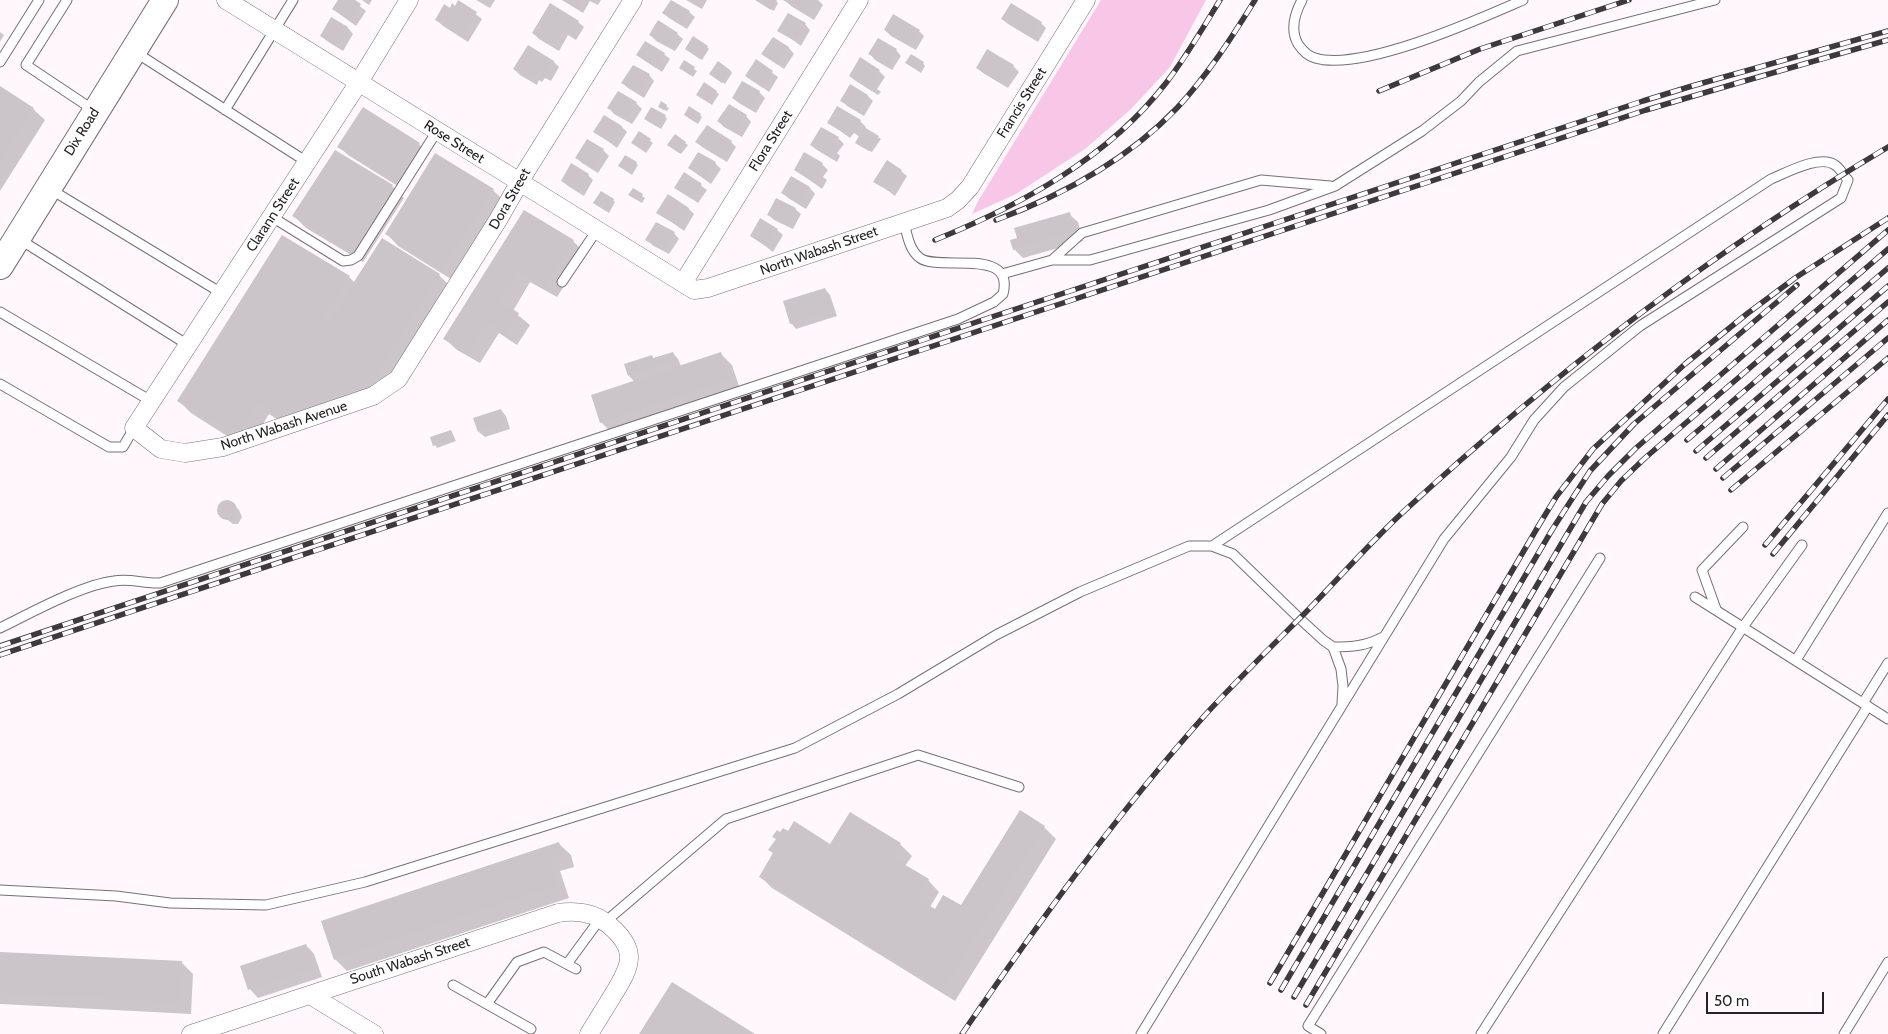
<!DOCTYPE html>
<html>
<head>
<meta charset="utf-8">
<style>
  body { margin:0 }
  #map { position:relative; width:1888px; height:1034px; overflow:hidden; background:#fff7fc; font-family:Cabin,sans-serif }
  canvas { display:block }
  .scale { position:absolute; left:1706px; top:992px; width:118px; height:22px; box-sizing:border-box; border:2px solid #252224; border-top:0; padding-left:6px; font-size:15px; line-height:18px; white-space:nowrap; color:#252224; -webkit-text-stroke:4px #fff; paint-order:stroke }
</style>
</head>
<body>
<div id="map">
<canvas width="1888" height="1034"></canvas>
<div class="scale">50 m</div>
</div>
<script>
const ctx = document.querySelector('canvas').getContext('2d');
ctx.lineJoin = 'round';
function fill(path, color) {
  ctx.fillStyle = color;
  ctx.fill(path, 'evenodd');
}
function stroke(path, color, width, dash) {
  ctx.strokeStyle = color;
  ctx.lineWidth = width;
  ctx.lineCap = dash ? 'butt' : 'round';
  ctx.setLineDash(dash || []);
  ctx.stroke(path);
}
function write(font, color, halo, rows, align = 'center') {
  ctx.font = font + ' Cabin,sans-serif';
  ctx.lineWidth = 4;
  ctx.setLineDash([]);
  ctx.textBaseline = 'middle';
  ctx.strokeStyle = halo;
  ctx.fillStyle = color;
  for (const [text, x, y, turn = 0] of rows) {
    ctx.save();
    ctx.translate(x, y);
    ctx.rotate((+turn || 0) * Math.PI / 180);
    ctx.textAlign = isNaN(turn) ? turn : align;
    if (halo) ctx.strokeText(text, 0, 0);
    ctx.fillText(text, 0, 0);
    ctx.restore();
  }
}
fill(new Path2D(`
  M1101,0H1206L1170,67L1130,110L1085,149L1016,194L972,214L977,203Z`), '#f8c6e7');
fill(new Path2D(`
  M340,0H352L366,11L356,26L333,9Z
  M362,0H372L369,5Z
  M476,0H495L490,8Z
  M562,0H601L598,5L590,1L583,13Z
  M686,0H707L702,9Z
  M759,0H775L778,3L774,11L761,3Z
  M818,0L823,5L814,20L791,6L786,1Z
  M459,2L482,19L468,42L443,26L437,20L450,10L456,8Z
  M689,12L695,17L687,29L669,18L663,13Z
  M1002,18L1041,23L1046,28L1038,42L1008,24Z
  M331,19L348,28L353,34L343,51L327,41L321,36Z
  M578,22L584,27L576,40L568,35L559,51L539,39L533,33Z
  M805,24L810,30L801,46L779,30Z
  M885,30L919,31L924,36L916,50L891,36Z
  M0,32L4,35L0,42Z
  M677,34L683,39L675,51L656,41L651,35Z
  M773,39L789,48L794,54L784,69L763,54Z
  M528,46L554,62L559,67L551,81L545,78L542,82L539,80L537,85L520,75L514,69Z
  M707,47L709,49L702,60L686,49Z
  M896,50L901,56L892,70L875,60L870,54Z
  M664,54L670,59L662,72L637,55Z
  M756,61L778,77L769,92L747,76Z
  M684,62L697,71L693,77L683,70Z
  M923,63L925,66L921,73L909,65Z
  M1013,66L1019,72L1008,88L983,73L977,68Z
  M730,70L732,73L725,84L713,77Z
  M879,71L885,77L877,89L881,92L878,95L856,81L850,76Z
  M649,75L654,81L644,98L628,88L623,83Z
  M742,82L759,92L765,98L756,113L739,103L733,98Z
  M0,88L33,109L45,120L0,191Z
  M716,92L719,94L712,105L700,97Z
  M868,96L873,101L864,116L847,106L842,100Z
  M636,103L642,109L632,124L614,114L609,108Z
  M666,106L669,108L667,111L662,109Z
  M700,115L702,117L698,124L688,117Z
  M665,116L667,119L661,129L648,121Z
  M746,116L751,122L742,137L724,127L718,121Z
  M604,117L622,127L627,132L617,148L595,131Z
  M860,121L866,127L864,129L881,139L872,152L859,145L860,137L854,133L850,138L828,122Z
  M639,133L653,143L646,153L635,145Z
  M838,138L844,144L837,153L840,156L837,162L817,150L811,145Z
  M697,142H731L736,147L727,162L702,147Z
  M685,143L688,145L681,154L671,147Z
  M419,144L427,153L404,190L348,155L339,146Z
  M603,150L609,156L598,173L582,163L577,158Z
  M435,155L493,190L505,202L454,281L398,246L387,234Z
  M636,163L638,165L632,175L619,166Z
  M715,163L721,169L711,184L689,168Z
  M822,164L828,170L823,177L827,180L822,189L796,170Z
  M901,171L907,176L895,196L875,181Z
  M685,174L707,190L698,203L676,188Z
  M588,175L593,180L584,196L568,186L562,181Z
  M792,178L810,188L815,194L806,209L788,198L783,192Z
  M392,186L404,198L363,262L306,228L294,216Z
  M633,190L645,198L642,203L632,197Z
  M668,196L689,209L694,214L684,231L658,212Z
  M613,200L615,202L609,213L597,205Z
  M795,209L801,214L793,229L774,220L769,215Z
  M525,212L573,241L585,253L557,297L530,282L513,311L530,325L517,345L499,333L480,363L457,350L445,339Z
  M1069,214L1078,222L1083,241L1023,258L1014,249Z
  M777,230L783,235L773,252L751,235Z
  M674,233L679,239L669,254L652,245L647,239Z
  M439,275L451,287L383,394L289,427L269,414L255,437L238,443L191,413L179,401L349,277L355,283Z
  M825,289L830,295L837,316L796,329L791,323Z
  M673,353L678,359L681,366L720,353L732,365L741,392L613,434L601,422L635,382L629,376L654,359Z
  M501,410L506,416L510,429L485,437L479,432Z
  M451,431L456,441L437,448L432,438Z
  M227,502L233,504L239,510L242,517L238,524H233L220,514L219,509L222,504Z
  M1020,812L1044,827L1056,839L955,1001L772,888L760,876L774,854L770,850L831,846L900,844L912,856L905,866L928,880L939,892L930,907L935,910L961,907Z
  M559,844L571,855L574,867L560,871L569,898L347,971L335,959Z
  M306,945L314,954L322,977L258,998L250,989Z
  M0,953L181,962L193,974L191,1014L0,1004Z`), '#0003');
fill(new Path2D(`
  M338,0H355L361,4L350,21L332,9Z
  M458,0L477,12L462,37L435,20L444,4L450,8L452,3L455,6Z
  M562,0H582L577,8Z
  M671,0L690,11L681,25L662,13Z
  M755,0H777L771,10Z
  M783,0H817L808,15Z
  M550,3L579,21L570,35L562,31L553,46L532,33Z
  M1011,3L1042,22L1032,38L1001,19Z
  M788,13L806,23L795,41L777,31Z
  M893,14L920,30L910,46L884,30Z
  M331,17L348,27L337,46L320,36Z
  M658,20L678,33L669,47L649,35Z
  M693,36L708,46L700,59L685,49Z
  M773,37L789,47L778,65L761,54Z
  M878,38L897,49L887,65L868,54Z
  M645,41L665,53L656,68L636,55Z
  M528,45L554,61L545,77L539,73L536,78L533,76L531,80L513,69Z
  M987,49L1014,65L1002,84L976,68Z
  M911,54L924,62L919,71L905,63Z
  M860,57L880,70L872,83L876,85L872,91L849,76Z
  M756,59L773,71L763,88L745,76Z
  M684,60L695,67L690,75L679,68Z
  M718,61L730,70L722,83L709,74Z
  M633,65L650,74L638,93L621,83Z
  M742,81L760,91L750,109L732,98Z
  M704,82L717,91L709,103L696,95Z
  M850,84L868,95L859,112L840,101Z
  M0,86L34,108L0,162Z
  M618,91L637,102L626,119L607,108Z
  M661,101L667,105L664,110L658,107Z
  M729,104L747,115L736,132L717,121Z
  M689,106L701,114L695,122L684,115Z
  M837,106L861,120L854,132L848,128L844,133L827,123Z
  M363,107L420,143L395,183L337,147Z
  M651,107L666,115L658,127L644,119Z
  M604,115L622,126L611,143L593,132Z
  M707,125L732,141L721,158L695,142Z
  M821,127L839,137L832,148L835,149L831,158L810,145Z
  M864,127L879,136L869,151L855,143Z
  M639,131L651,139L644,151L631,143Z
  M675,134L686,142L679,153L667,145Z
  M587,139L604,149L593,168L575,158Z
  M335,150L393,185L351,252L292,216Z
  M698,152L716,162L705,179L688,168Z
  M804,152L823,163L818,172L822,174L816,184L794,170Z
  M435,153L494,189L442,270L385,234Z
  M625,155L637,162L630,173L618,166Z
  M887,160L902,170L889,191L873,182Z
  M571,163L589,174L578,191L561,181Z
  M684,172L702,184L692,199L674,188Z
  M791,176L810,187L800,204L781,193Z
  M633,188L643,194L639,201L628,195Z
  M601,191L614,199L606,211L593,203Z
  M668,194L689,208L678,226L656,213Z
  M776,198L796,208L788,225L767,215Z
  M524,210L574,240L545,287L518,271L500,302L519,313L505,334L487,323L468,353L443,339Z
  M1070,212L1075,232L1013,250L1010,240L1017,238L1014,228Z
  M760,218L778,229L767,247L750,236Z
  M656,222L675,232L663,250L645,240Z
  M282,235L350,276L323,318L329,321L382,238L440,274L371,383L276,416L257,404L243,426L226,432L177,401Z
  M825,288L833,310L790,324L783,301Z
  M673,352L676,360L628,376L624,364L652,355L653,358Z
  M721,352L730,380L600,423L591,395Z
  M501,409L505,423L478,432L473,418Z
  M451,430L455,439L433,446L430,437Z
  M217 510a10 10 0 1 1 20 0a10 10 0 1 1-20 0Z
  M1020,810L1045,826L943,991L759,877L773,853L768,850L776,839L772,837L777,830L780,832L783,828L788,831L794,821L830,844L850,812L901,843L892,857L929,879L917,898L935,909L943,895L961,905Z
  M559,842L564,855L549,860L558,886L334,960L321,921Z
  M306,944L314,968L248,990L240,966Z
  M0,952L182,961L180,1003L0,993Z
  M672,982L755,1034H639Z`), '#cbc4c8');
const lane = new Path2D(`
  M67,0L26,65L95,111
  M1302,0C1295,13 1290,30 1298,44C1302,50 1308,56 1315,58C1362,72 1477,20 1523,0
  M135,52L307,162
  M0,62L39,0
  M225,110L293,0
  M50,189L223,294
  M272,217L343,261L351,260L358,256L437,131
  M19,239L188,345
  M1052,260H1090L1269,210L1335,186L1422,131L1461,101L1479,82L1517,51L1715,0
  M1002,274L1052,260L1082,233L1261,180L1330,186
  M562,282L597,230
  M0,312L151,401
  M0,384L109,447H123L134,428
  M1695,597L1888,719
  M1716,609L1702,570L1743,527
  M0,628C31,613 81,585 114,581C130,578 145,584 160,583L958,319L994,302L1003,294C1015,246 939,272 920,258C909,250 907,234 904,222
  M1333,647C1352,647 1366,646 1383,637
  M1796,660L1888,513
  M1863,703L1888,663
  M0,890L116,896L170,903L266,905L365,882L795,748L898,694L996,635L1080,592L1189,546H1212L1233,554L1299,618L1323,640L1333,647L1341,669L1343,686L1342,703
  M605,922L726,819L918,755L1019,787
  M567,964L600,919
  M453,985L531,1029
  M487,1004L517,962L544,952L576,969
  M1141,1034L1444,539L1511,457L1534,420L1564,387L1640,326L1841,198L1848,180C1844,176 1840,168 1835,165C1820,154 1786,173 1771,179L1212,546
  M1321,1034L1308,1026L1600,558
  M1481,1034L1743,627L1802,545
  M1663,1034L1868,706
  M1844,1034L1888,962`);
const street = new Path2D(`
  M226,0L694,290L708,288L947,208L958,200L970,187L1086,0
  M409,0L359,82L134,428L161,449L185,453L223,447L373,396L398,379L498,220L526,171L633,0
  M683,283L859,0
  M310,995L374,1034
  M191,1034L558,913C576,910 595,913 609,925C639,950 631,966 613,995C605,1008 597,1021 589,1034`);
const secondary = new Path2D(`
  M0,266L165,0`);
stroke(lane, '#777075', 11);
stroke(street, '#777075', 19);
stroke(secondary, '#777075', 28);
stroke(lane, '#fff', 9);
stroke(street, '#fff', 18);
stroke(secondary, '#fff', 26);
const rail = new Path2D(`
  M1379,91L1480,49L1629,0
  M996,220C1063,195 1127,160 1177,108C1207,76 1232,37 1255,0
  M935,240C1021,205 1108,158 1166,83C1186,57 1203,28 1220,0
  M1687,440L1888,268
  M1696,451L1888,286
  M1706,458L1888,302
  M1716,469L1888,320
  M1723,478L1888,338
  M1731,490L1888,358
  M1765,545L1888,399
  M1773,554L1888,415
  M0,646L1643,101L1692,86L1888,31
  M0,655L1646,110L1741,82L1888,40
  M1270,983L1539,525L1556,497L1593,449L1685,364L1748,313L1795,278L1888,218
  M1281,990L1552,530L1590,471L1634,424L1797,285
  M1294,997L1586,502L1608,476L1636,448L1888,230
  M1306,1005L1602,504L1621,481L1645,458L1888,249
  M962,1034C1038,923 1117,814 1206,714C1238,679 1272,646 1306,612C1338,579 1368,545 1401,514C1550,376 1713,251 1888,147`);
stroke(rail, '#3d393c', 5.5);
stroke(rail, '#fff', 4, [11]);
write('14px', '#252224', '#fff', [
  ["Francis Street",1022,103,-58],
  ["Dix Road",82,132,-58],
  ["Flora Street",771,141,-58],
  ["Rose Street",454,142,32],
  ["Dora Street",510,199,-60],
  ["Clarann Street",273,215,-57],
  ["North Wabash Street",819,251,-19],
  ["North Wabash Avenue",284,426,-18],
  ["South Wabash Street",410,961,-18]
]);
</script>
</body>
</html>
